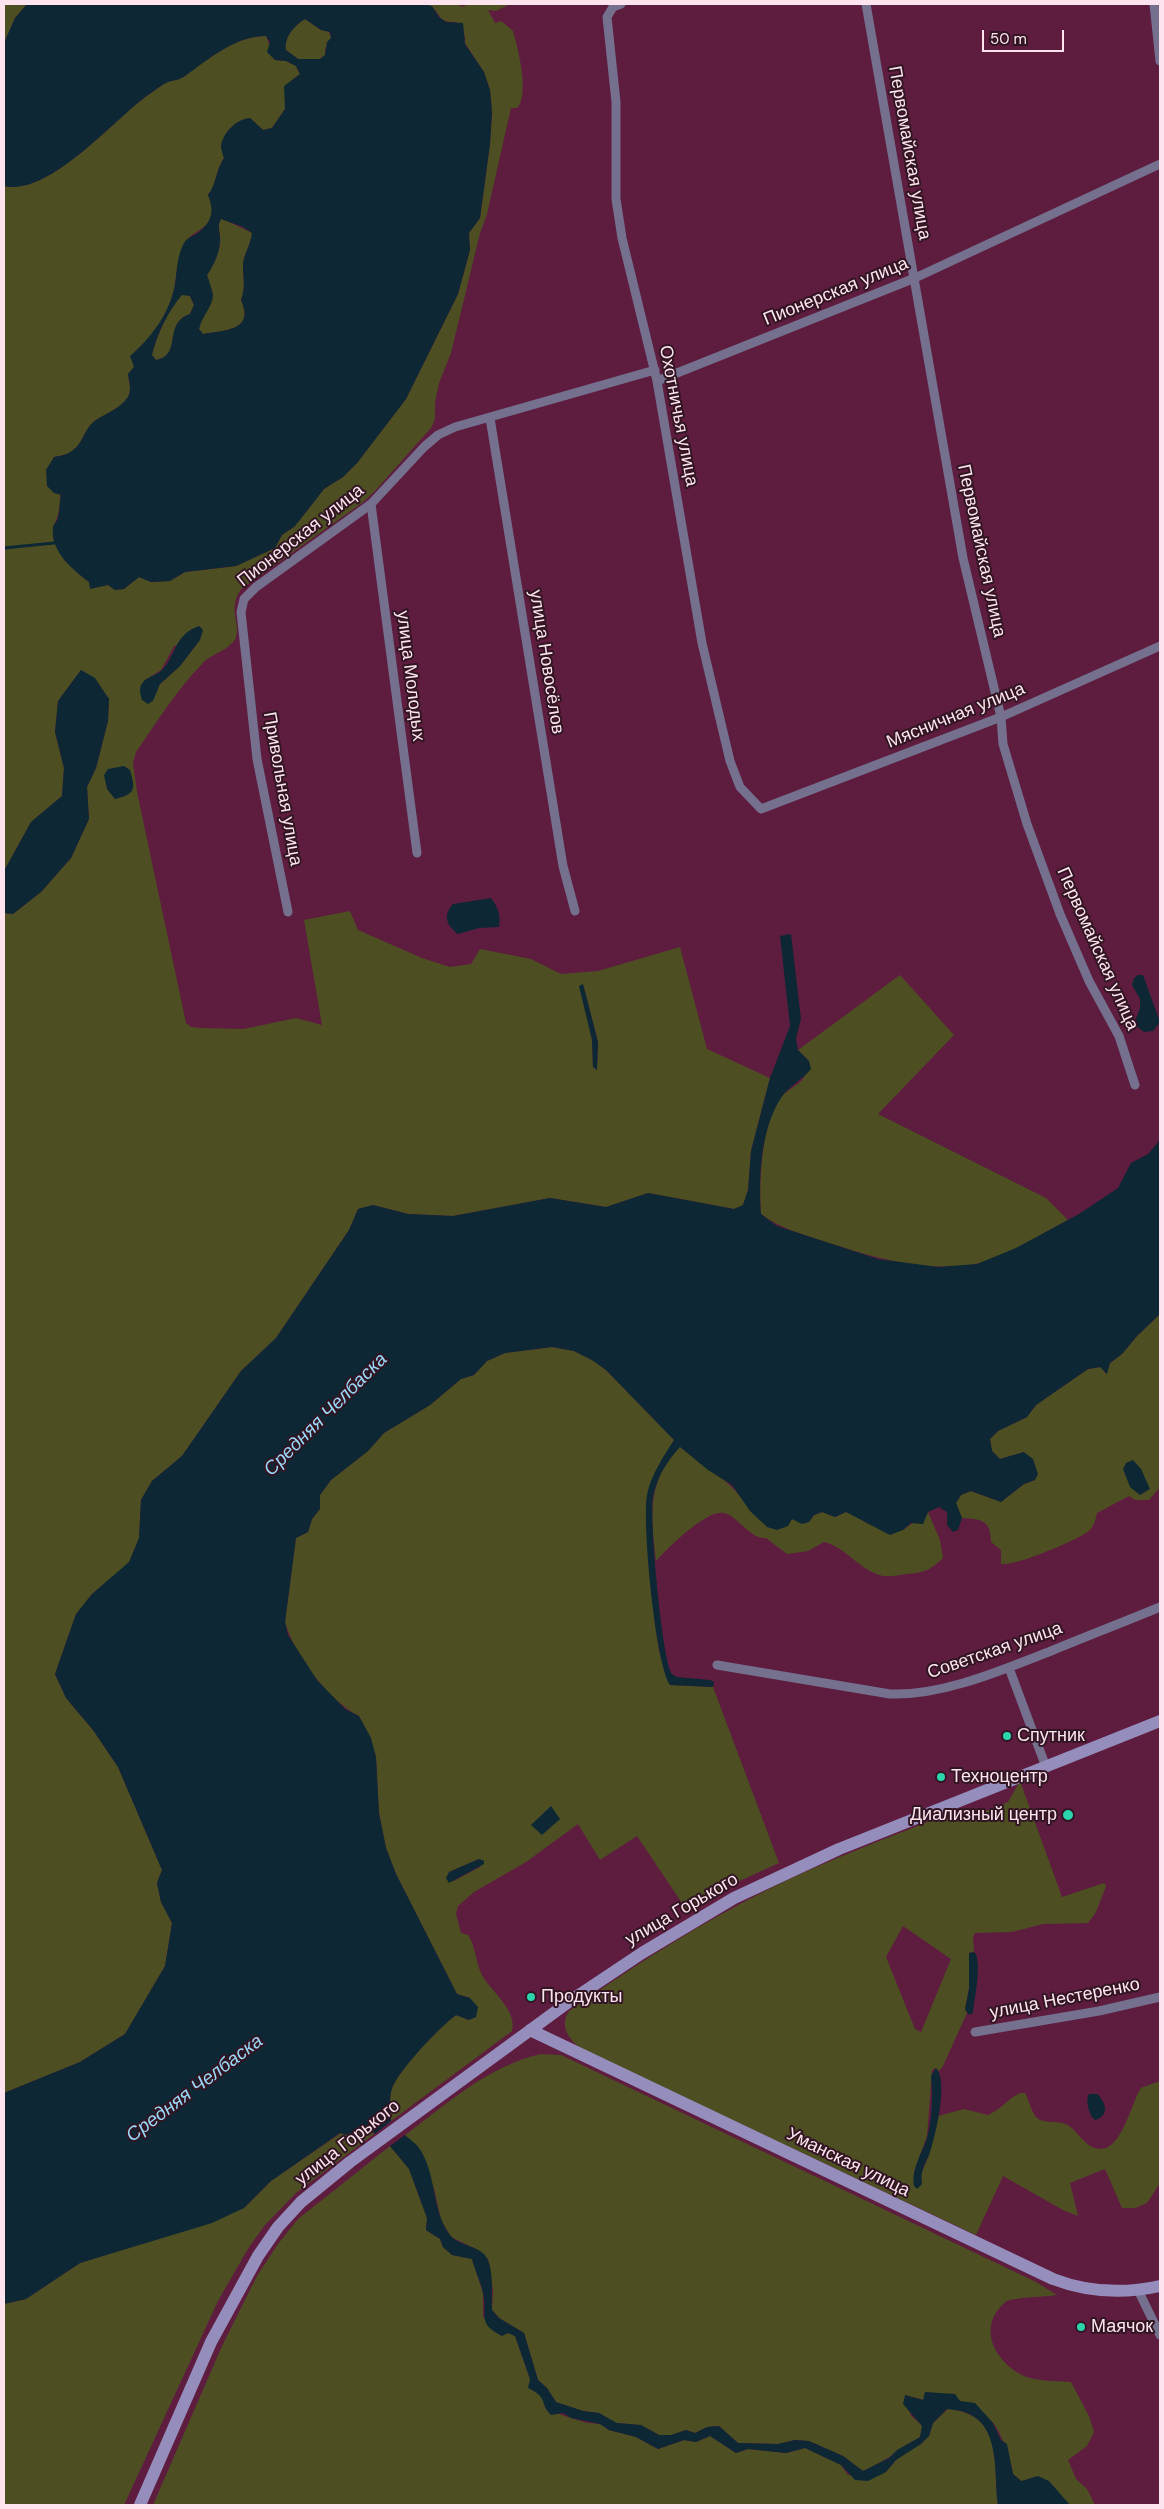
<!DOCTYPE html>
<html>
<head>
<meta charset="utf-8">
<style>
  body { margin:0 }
  #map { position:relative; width:1164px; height:2509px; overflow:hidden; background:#5e1d3f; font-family:"DM Sans",sans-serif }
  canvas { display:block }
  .frame { position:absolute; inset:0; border:5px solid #fde4ee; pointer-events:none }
  .scale { position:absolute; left:982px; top:30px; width:82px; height:22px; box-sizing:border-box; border:2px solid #fde4ee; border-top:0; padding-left:6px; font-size:15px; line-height:18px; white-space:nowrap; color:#fde4ee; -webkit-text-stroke:4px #321523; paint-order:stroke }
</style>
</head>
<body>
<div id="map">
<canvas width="1164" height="2509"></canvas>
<div class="frame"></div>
<div class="scale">50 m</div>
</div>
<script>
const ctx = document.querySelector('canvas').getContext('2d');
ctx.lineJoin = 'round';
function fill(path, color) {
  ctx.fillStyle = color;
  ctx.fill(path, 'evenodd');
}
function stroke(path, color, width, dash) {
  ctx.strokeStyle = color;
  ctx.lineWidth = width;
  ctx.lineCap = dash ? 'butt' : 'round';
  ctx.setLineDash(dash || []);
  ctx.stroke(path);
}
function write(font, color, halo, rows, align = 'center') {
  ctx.font = font + ' "DM Sans",sans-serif';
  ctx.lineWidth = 4;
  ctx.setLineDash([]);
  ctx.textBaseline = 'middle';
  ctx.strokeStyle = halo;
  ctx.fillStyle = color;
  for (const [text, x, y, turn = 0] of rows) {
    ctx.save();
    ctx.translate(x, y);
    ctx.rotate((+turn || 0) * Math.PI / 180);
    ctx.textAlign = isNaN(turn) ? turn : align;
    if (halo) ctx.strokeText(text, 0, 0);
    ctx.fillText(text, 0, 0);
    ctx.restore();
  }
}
fill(new Path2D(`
  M4,4H27L15,18L4,43Z
  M423,4H458L462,7L469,4H510L496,11L488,10L495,23L501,21L513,31C518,48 530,95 517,108H511L487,214L480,233L451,353L439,383L435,402V419L431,428L374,492L362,503L241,589C227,610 241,622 236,637C232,649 211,654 203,663C177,689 157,722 136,752L133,763L137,792L186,1023L191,1027L201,1028L244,1029L296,1018L322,1025L304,920L350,911L358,930L422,958L450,967L471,964L480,949L531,959L561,974L598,971L680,947L707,1049L770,1078L751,1151L748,1190L743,1205L734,1209L648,1193L606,1207L550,1198L453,1216L408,1214L373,1205L358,1209L349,1230L276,1338L241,1371L182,1456L152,1481L141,1500L139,1538L129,1563L92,1594L76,1614L55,1674L66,1698L93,1730L118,1767L162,1870L157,1883L161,1902L172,1923L165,1966L125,2034L80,2062L4,2093V913L13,914L41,892L71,858L89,819L87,787L96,768L108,721L109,699L81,670L58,701L55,732L64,768L62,796L31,822L4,871V186C50,196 113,120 148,95C154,91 161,85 168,82C174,80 179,80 185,76C210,58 235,36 266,36L275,60L286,61L296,66L300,74L285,86V109L272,128L263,130L250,118C234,120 229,133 221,146L224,158C215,172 217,183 208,195C212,203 214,208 211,217C207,229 194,231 187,240C178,250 177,271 175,284C171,308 156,335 138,349L134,367L128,374C129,382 132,389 128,397C121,408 107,413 96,420C79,432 86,453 54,457C59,480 65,506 53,527L64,560L97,587L108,585L115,590L124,589L139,577L151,582L170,581L185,572L236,566L275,548L282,535L295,526L324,489L343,477L357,463L406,399L458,294L470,250L469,233L480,218L490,144L492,112L490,90L484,72L465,43V36L456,22C435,22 443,14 431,7C429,5 426,5 423,4ZM200,640L180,666L160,684L144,681L161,670L174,646ZM583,984L598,1042L597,1069L593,1067L592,1040Z
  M305,19L321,30L329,32L331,38L325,49V55L320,59H298L286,50C284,37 294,26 305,19Z
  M221,218L252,233C251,244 244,254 243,264C243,278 246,287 241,300C255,331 225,330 203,334L199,329C206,300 217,310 207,275C214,265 219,254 220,242C221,232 216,228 221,218Z
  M182,294L190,296L194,305L190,314C163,323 183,355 156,360L152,355C157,334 168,311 182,294Z
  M900,975L954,1035L878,1114L1046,1198L1068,1220C1044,1233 1000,1260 975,1264C924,1273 872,1257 823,1241C801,1234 780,1228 761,1214C759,1183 761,1122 781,1097C787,1090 797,1086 803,1079C806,1075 807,1066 809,1061L798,1050Z
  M1160,1314V1487L1149,1500H1135L1129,1496L1097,1513C1095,1521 1094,1528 1086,1533C1072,1542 1016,1566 1001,1564V1550L991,1542C991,1520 981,1519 962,1518L956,1503L961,1495L971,1491L1001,1502L1024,1484L1035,1480L1024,1452L1000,1459L992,1451L990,1439L998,1431L1027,1417L1036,1405L1088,1369L1101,1367L1106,1374L1110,1363L1122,1354L1137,1336Z
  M552,1347L574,1351L592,1360L606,1370L674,1440L652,1480L646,1505L655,1624L659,1651L670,1685L713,1687L779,1863L724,1888L686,1909L637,1836L600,1860L578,1824L526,1862L474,1892L458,1906L456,1914L461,1933L468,1935C477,1948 475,1966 485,1980C495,1994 517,2012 512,2031L391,2121C390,2109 388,2093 395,2082C406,2063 438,2028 456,2015L469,2020L470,1998L457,1994L396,1874L386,1848L379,1813L376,1757L359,1716C328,1700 295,1656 285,1622L296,1538L308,1532L312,1519L320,1509V1495L331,1480L368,1451L384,1433L430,1405L461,1379L474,1375L487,1361L505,1353ZM479,1859L484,1861L480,1867L454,1881L449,1872Z
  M680,1446C705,1468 735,1482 750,1511L809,1522L814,1515L823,1512L835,1517L846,1512L858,1517L868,1524L903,1530L928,1512L940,1540L943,1558C931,1570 923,1573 906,1574C899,1575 890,1577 883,1576C860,1571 846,1547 824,1542L808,1551L787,1554L766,1538C757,1539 750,1532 743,1526C738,1522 731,1514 724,1513C706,1509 667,1549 656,1561C651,1515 646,1483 680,1446Z
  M1020,1781L1062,1897L1104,1883L1106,1886L1096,1912L1088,1923L1043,1924L1012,1932L975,1933L973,1937L974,1952L969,1953V1989L965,2009L967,2013L943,2066L939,2071L936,2068L932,2070L927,2136L914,2172L922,2184L921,2174L929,2155L938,2116L964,2109L988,2115C1002,2110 1014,2091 1025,2093C1029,2100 1031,2111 1036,2117C1043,2125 1060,2119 1069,2126C1078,2132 1084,2145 1095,2148C1121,2157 1131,2102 1141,2088L1160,2081V2183L1147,2203L1135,2208H1122L1105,2169L1070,2183L1078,2216L1063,2210L1003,2176L976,2235L582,2049C569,2040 559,2026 569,2011C635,1965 702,1922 773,1887C830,1859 890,1837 948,1814L950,1817L961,1821L1008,1802ZM903,1926L951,1959L921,2032L915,2029L886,1957Z
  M541,2054L561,2055L1036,2282L1057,2295C1044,2297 1018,2297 1007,2301C1002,2304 997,2311 994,2316C983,2339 1000,2364 1022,2375C1032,2381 1058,2381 1071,2382L1089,2416L1094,2432L1087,2446L1068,2460L1076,2479L1087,2489L1095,2505H1070L1031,2480L1021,2481L1013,2474C1011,2461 1002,2433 993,2423C981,2408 944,2395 926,2392L924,2400L905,2395L911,2416L923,2426L920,2437C901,2449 884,2462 863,2471L843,2456L809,2441L795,2440L778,2444L738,2443L719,2426L707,2427L695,2433L686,2430L671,2435H659L641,2425L616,2423L599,2413L583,2411L556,2402L547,2388L538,2380L524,2333L499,2318L492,2310L493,2290L488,2259L476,2249L451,2237L441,2220L434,2188L405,2135C448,2103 488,2066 541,2054Z
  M368,2127L374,2134L296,2193L265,2225L249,2247L218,2301L124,2505H4V2304L26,2299L80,2263L244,2208L271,2181L341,2133L346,2135Z
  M390,2146L409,2169L427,2218L426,2230L440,2239L443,2247L452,2255L472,2259L483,2293V2317L515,2336L530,2379L545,2401L546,2410L587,2423L600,2424L609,2430L636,2437L658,2449L684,2440L696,2442L710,2436L736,2453L748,2449L786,2453L805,2448L841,2465L848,2475L886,2472L896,2460L929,2436L933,2423L948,2409C1004,2414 993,2464 998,2505H153L222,2346L257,2276L278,2244L298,2219Z`), '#4d4f23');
fill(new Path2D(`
  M27,4H423L432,6L439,17L446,22L463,23L465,44L484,72L490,90L492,112L490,144L480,218L469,233L470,250L458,294L406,399L357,463L343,477L324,489L295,526L282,535L275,548L236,566L185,572L170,581L151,582L139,577L124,589L115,590L108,585L90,589L89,582C73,570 50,551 53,528C53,524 57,522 58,518C60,510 59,503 61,495L54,493L47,486L46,470L54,457C86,453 79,432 96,420C107,413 121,408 128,397C132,389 129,382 128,374L134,367L130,356C152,337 169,314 175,285C177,271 177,252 186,240C189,237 196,235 199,232C213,221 214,210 208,195C217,183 215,172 224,158C223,155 221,149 221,146C223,132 237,119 250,118L263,130L272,128L285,109L284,86L300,74L296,66L286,61L275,60L267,52L270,42L266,36C235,36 209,59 185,76C179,80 175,80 168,82C161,85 154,91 148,95C113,120 50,196 4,186V43L15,18ZM305,19L321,30L330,32L331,38L327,42L325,55L320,59H298L286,50C284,37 294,26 305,19ZM221,219L243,227L252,233C251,244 244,254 243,264C243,278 246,287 241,300C255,331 225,330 203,334L199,329C202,316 213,306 213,295C212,289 209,281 207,275C214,265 219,254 220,242C221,232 216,228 221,219ZM182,295L190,296L194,305L190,314C162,324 183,355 156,360L152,355C157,334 168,311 182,295Z
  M199,626L203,630L200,640L180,666L160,684L153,701L148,704L142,700C140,693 138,687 144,681C148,677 156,675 161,671C176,657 174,634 199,626Z
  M81,670L95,678L109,699L108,721L96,768L87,787L89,819L71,858L41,892L13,914L4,913V871L31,822L62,796L64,768L55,732L58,701Z
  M124,766L130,770C136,790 135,794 115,799L107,789L104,775L108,769Z
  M491,898C498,907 501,915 499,927L479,928L458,934C446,925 443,915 453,904Z
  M791,934L801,1019L796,1038L798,1050L809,1061L811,1069C802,1080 788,1087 781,1098C761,1128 758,1179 761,1214L777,1226L878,1259L938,1267L977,1264L1016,1248L1079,1214L1118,1188L1131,1163L1148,1154L1160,1140V1314L1137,1336L1122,1354L1110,1363L1107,1374L1100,1367L1088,1369L1036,1405L1027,1417L998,1431L990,1439L992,1451L1000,1459L1024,1452L1033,1459L1038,1474L1035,1480L1024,1484L1001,1502L971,1491L961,1495L956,1503L962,1518L958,1530L953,1532L947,1525V1512L939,1507L928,1512L923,1524L911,1523L903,1530L890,1535L846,1512L835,1517L822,1512L814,1515L809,1522L802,1524L792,1519L788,1526L777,1530L767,1527L750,1511L732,1485L708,1470L680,1447C667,1461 657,1477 653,1497C649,1516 662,1661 672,1674L677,1677L710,1680L714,1682L713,1687L670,1685C655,1662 642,1523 647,1495C651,1475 663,1457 674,1440L606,1370L592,1360L574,1351L552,1347L505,1353L487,1361L474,1375L461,1379L430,1405L384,1433L368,1451L331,1480L320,1495V1509L312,1519L308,1532L296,1538L285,1622L288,1635L317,1680L345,1709L359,1716L371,1738L376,1757L379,1813L386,1848L396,1874L457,1994L470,1998L478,2007L476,2017L469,2020L456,2015C439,2028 406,2063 395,2082C388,2093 390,2109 391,2121L375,2134L368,2127L346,2135L340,2133L271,2181L244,2208L212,2223L80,2263L26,2299L4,2304V2093L80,2062L125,2034L165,1966L172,1923L161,1902L157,1883L162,1870L118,1767L93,1730L66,1698L55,1674L76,1614L92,1594L129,1562L139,1538L141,1500L152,1481L182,1456L241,1371L276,1338L349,1230L358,1209L373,1205L408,1214L453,1216L550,1198L606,1207L648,1193L734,1209L743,1205L748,1190L751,1151L770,1078L790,1026L780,936Z
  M1138,975H1143L1160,1022L1153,1031L1144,1032L1134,1024L1140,1008V999L1132,985L1134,978Z
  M583,984L598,1042L597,1070L593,1067L592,1040L579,986Z
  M1133,1460L1141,1469L1150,1489L1140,1495L1130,1487L1123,1469L1126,1463Z
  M551,1806L560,1819L542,1835L531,1825Z
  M479,1859L484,1861V1864L449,1883L446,1878L449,1872Z
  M974,1952C983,1960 974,2000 973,2013L969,2015L965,2009L969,1989V1953Z
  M936,2068C949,2081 935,2138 929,2155C924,2166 920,2172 922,2184L917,2189L914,2186C911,2170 922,2153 927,2138C932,2120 933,2094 931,2076Z
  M1089,2094H1097C1106,2102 1110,2116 1095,2120C1089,2116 1085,2100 1089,2094Z
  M405,2135C409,2139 416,2143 419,2148C437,2173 431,2210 450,2235C459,2247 482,2245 488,2260C494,2275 491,2294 492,2310L499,2318L524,2333L538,2380L547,2388L556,2402L583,2411L599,2413L617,2423L641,2425L659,2435H671L686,2430L695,2433L707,2427L719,2426L738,2443L778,2444L795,2440L809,2441L843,2456L863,2471L889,2458L897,2450L920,2437L922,2426L903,2404L905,2395L923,2400L925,2392L955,2394L960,2401L975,2403L993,2423L1001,2440L1007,2444L1013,2474L1021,2481L1038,2476L1049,2481L1070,2505H998C993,2465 1003,2412 947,2409L933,2423L929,2436L921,2444L896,2460L886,2472L868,2481L855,2480L841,2465L805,2448L786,2453L748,2449L736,2453L710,2436L696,2442L684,2440L658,2449L636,2437L609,2430L600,2424L571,2418L563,2413L551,2415C539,2403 549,2398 528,2388L530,2379L515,2336L508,2333L502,2336C476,2323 488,2315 483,2293C481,2282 475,2271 472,2259L452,2255L443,2247L440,2239L426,2230L427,2218L409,2169L390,2146Z`), '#0d2734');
stroke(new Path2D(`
  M4,548L54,543`), '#0d2734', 3);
stroke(new Path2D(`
  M621,4L613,7L607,17L616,102V199L622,238L657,381L702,643L730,761L740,787L761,809L1001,717L1160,646
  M866,4L963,558L1001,717L1003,744L1027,824L1060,914L1089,981L1119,1036L1135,1085
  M1154,4L1160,61
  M657,381L915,278L1160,164
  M490,418L563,866L575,911
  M371,504L417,853
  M288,912L257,759L241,612L244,599L256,587L371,504L424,447L438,435L455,427L655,370
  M717,1665L890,1694C943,1696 1002,1670 1051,1651C1087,1636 1124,1622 1160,1607
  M1009,1668L1046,1767
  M975,2032L1099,2011L1160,1997
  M1138,2290L1160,2335`), '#74708e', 9);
stroke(new Path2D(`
  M530,2030L1053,2279C1087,2292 1124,2294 1160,2286
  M140,2505L211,2342L258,2256L278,2227L301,2202L350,2162L570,2001L642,1953L734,1898L839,1849L1160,1721`), '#958ebd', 12);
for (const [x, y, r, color] of [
  [1007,1736,5,"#2cd5ab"],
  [941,1777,5,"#2cd5ab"],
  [1068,1815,6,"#2cd5ab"],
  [531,1997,5,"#2cd5ab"],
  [1081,2327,5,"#2cd5ab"]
]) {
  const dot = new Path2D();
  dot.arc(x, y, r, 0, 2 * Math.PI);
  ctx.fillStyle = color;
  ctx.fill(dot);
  stroke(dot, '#321523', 2);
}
write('18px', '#fde4ee', '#321523', [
  ["Первомайская улица",909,153,80],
  ["Пионерская улица",836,292,-22],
  ["Охотничья улица",678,416,79],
  ["Пионерская улица",301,536,-38],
  ["Первомайская улица",981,551,78],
  ["улица Новосёлов",546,662,81],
  ["улица Молодых",410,676,83],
  ["Мясничная улица",956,716,-22],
  ["Привольная улица",282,789,80],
  ["Первомайская улица",1097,949,66],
  ["Советская улица",995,1651,-19],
  ["улица Горького",682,1910,-30],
  ["улица Нестеренко",1065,1999,-11],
  ["улица Горького",348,2143,-38],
  ["Уманская улица",848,2163,26]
]);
write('18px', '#fde4ee', '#321523', [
  ["Спутник",1017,1736],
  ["Техноцентр",951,1777],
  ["Диализный центр",1057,1815,"right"],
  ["Продукты",541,1997],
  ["Маячок",1091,2327]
], 'left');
write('italic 19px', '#9ad8f8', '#321523', [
  ["Средняя Челбаска",326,1415,-45],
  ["Средняя Челбаска",195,2089,-37]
]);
</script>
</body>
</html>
